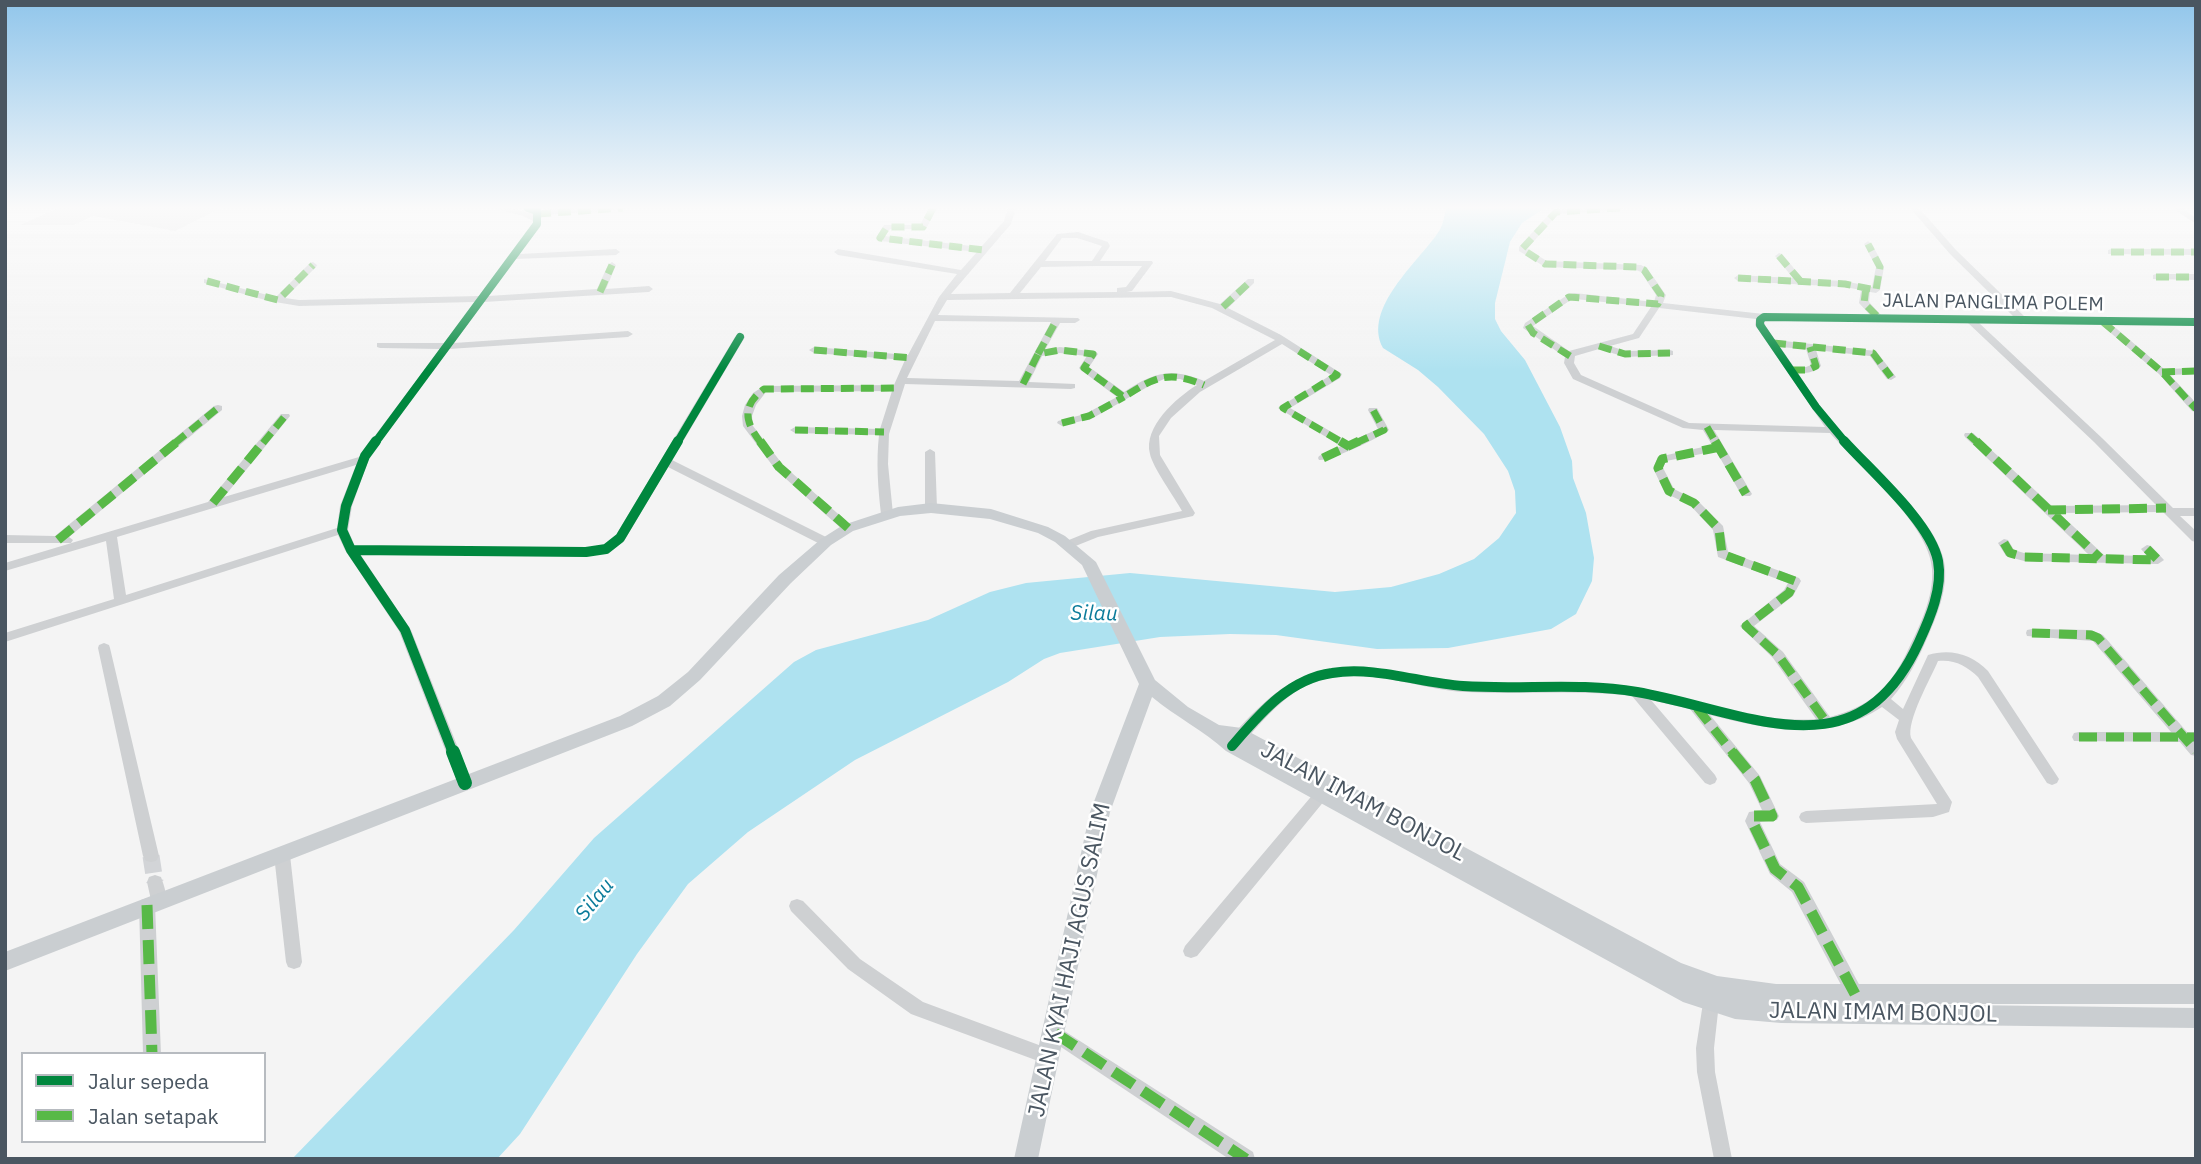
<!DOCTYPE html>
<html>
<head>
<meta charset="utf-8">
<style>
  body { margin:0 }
  #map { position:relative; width:2201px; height:1164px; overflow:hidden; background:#f4f4f4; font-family:"IBM Plex Sans",sans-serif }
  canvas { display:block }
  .frame { position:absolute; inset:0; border:7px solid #4a5661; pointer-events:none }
  .legend { position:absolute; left:21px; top:1052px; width:245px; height:91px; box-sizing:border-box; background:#fff; border:2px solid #b7bbc0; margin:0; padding:9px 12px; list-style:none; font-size:21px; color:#4a5661 }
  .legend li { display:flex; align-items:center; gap:14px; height:35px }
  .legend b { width:35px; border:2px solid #b7bbc0 }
</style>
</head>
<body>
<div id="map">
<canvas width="2201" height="1164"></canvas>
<div class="frame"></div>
<ul class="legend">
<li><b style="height:9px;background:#00873e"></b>Jalur sepeda</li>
<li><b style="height:9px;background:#58b947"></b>Jalan setapak</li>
</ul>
</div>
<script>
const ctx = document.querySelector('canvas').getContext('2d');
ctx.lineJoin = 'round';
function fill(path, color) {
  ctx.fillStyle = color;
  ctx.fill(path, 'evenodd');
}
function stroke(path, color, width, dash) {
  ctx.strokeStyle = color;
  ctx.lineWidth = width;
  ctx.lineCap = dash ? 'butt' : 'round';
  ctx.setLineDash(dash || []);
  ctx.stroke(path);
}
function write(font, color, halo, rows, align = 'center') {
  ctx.font = font + ' "IBM Plex Sans",sans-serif';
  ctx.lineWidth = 5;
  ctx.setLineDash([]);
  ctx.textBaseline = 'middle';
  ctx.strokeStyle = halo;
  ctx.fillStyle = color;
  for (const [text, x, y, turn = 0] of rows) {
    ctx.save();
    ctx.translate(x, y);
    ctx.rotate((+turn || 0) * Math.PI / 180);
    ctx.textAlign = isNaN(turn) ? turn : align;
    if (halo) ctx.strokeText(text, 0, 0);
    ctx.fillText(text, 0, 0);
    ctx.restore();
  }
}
fill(new Path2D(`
  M58,208H221L175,231L93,216L74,225H20Z`), '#e6e5e6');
fill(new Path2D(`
  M1446,208H1545L1522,223L1510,242L1495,303V319L1501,331L1525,360L1560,427L1572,461L1573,478L1586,513L1594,558L1592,581L1576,614L1551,629L1448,648L1377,649L1276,635L1230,634L1160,637L1060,653L1044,659L1008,682L855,760L748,832L688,884L637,954L520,1134L497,1159H292L514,930L594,838L794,662L816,650L928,620L990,592L1026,583L1130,573L1335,592L1391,587L1439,574L1474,559L1499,538L1516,513L1515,491L1508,471L1484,434L1438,387L1418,370L1383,348C1362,309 1418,262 1437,234C1443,227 1444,217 1446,208Z`), '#aee2f0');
stroke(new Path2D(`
  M151,856L155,882`), '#d2d4d7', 17, [17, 8]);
fill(new Path2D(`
  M493,208H510L530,213L532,212L524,208H537L541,211L557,208H627L623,210L541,215V224L519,254L616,249L620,252L616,255L515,259L488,296L597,289L608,265L612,262L616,265L606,289L649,286L653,289L649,292L484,302L454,343L628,331L633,334L628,337L449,349L370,456L352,506L348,530L355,546L586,548L603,546L616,535L735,337L740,334L745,337L672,460L830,539L832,542L830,545H822L668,467L624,541L610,552L586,556L360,554L411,630L472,783L470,787L465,789L460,787L458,783L399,631L345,550L338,535L5,642V633L114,599L106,541L5,571V563L208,502L281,414H289L290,416L224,497L359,457L440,349L380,348L377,347V343H444L475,302L299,306L269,301L204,283V279L276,297L310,263L313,262L317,265L316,267L285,298L299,300L479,296L533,224V221L523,216ZM356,465L340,506L337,528L126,595L117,537Z
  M929,208H937L926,229H890L885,236L981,247L1004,221L1008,208H1016L1011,224L951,294L1010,293L1057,234L1078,232L1108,242L1110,246L1100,261H1152L1153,263L1132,291L1127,292L1171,291L1220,304L1248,279H1254V283L1228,308L1281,335L1342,374L1340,378L1290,408L1349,442L1378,429L1368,410L1369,408H1377L1389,430C1379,438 1331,461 1319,460L1318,458L1319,456L1341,446L1278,408L1331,375L1282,344L1200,392L1171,418L1159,436L1160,455L1195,513L1193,516L1098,537L1068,549L1064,548L1062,545L1064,542L1091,531L1182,511C1175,498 1152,466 1150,454C1143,427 1176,398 1197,385L1180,379H1164L1149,386L1093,418L1062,426L1057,423L1058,421L1085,414L1117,397L1081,370L1079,368L1087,356L1060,353L1042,356L1029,382L1075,384V388L1071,389L905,384L889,434L888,464L893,514L887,518L881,514C878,488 876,462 879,435L795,433L790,430L795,427L880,429L892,391L766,392L756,405L752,416L753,426L783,465L854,528L852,531H844L775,469L743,426L742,416L745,405L753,393L764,386L894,385L905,360L814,353L809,350L814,347L908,355L939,297L957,274L838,255L834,252L838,249L961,270L977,252L880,241L876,238L884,225H920ZM1062,238H1077L1102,246L1092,261H1045ZM1096,266H1142L1126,287L1117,288V292L1020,293L1041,267ZM1171,297L1212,308L1275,340L1204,381C1170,367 1153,373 1124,392L1089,367L1098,354L1096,352L1060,347L1045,350L1060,323H1075L1080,320L1078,318L938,315L947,300ZM935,321L1051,322L1019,381L907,378Z
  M1576,208H1624L1620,210L1558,214L1527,249L1547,261L1641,265L1647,268L1666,295L1663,303L1764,314L1870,315L1859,303L1861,290L1845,287L1738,281L1734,278L1738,275L1793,278L1775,256L1779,253L1782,254L1803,279L1845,281L1872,287L1876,267L1864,244L1868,241L1872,244L1884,267L1880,290L1876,293L1870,292L1869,302L1881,315L2014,317L1950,254L1910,208H1919L1956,250L2025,317L2196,319V325L2111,324L2164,369L2196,368V374L2170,375L2196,403V412L2192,411L2159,374L2099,323L1978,322L2102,438L2173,508H2196V516H2180L2196,531V542L2192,541L2163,512L2059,513L2104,555L2147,556L2141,549L2147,545L2151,546L2164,560L2158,564L2024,561L2006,556L1998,543L2004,539L2008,540L2014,550L2024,553L2089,555L1965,437L1964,435L1965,433H1973L2052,506L2156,505L2094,442L1967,322L1772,319L1765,321V325L1775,340L1876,351L1896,377L1891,380L1887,379L1870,356L1816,350L1821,366C1814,373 1806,373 1798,373C1813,397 1830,420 1849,441C1877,471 1932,517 1943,557C1950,582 1939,611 1929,634C1919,657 1908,680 1891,699L1903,709L1928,655C1950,648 1972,654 1988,671L2059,779L2057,783L2052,785L2047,783L1978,677C1967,666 1954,659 1938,661C1931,678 1906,721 1911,738L1952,802L1949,812L1933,817L1806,823L1801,821L1799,817L1801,813L1806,811L1937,804L1897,739L1895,732L1899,720L1882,707C1830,742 1767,730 1710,715L1760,776L1779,816L1777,820L1760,822L1780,864L1804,882L1861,988L1863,994L1861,1000L1855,1002L1849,1000L1792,892L1770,874L1745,821L1749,812L1762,810L1749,783L1690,709L1651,700L1715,775L1717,779L1715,783L1710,785L1705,783L1632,696C1577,689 1522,695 1466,692C1419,690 1366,665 1318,681C1286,691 1263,721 1241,745L1236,746L1231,745L1229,741C1238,727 1253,713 1265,702C1330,643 1388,676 1463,682C1518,686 1573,678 1628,686C1691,695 1751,724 1816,719L1773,658L1740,626L1784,590L1788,583L1718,557L1713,530L1690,505L1665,493L1653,468L1658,457L1712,445L1703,430L1683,428L1573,379L1564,363L1565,357L1523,328L1525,323L1569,294L1575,293L1654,302L1656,295L1641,272L1636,270L1545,267L1519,251V247L1553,210ZM1572,299H1575L1651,307L1633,334L1569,351L1533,326ZM1659,308L1756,319L1755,325L1825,427L1689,423L1581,375L1574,363L1575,356L1599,349L1625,357L1673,355V351L1670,350L1626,351L1610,346L1639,338ZM1780,347L1806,349L1811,365L1806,367H1794ZM1714,430L1830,433C1859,466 1930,525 1932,569C1934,597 1920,625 1908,650C1890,688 1871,706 1830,717L1783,652L1754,626L1793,596L1801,581L1799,578L1728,552L1723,526L1698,501L1674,489L1663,468L1666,461L1716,451L1742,496H1750L1752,494Z
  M2172,208H2182L2196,218V224Z
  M2111,249H2196V255L2108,254V250Z
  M2156,274H2196V280L2153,279V275Z
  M218,405L222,406V410L69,537L73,540L71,543H5V535L55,536L214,406Z
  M930,449L935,452L937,508L931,512L925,508V452Z
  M2032,629L2091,630L2103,635L2187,732H2196V756L2191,755L2180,742L2074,741L2072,737L2074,733L2079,732H2171L2093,641L2027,636L2026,633L2027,630Z
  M104,643L109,645L110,648L159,856L156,861L151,862L146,861L143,856L98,648L99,645Z
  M1320,790L1325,792L1327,796L1325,800L1197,956L1191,958L1185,956L1183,951L1185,946L1315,792Z
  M282,849L287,850L290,855L302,962L300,967L294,969L288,967L286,962L274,855L277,850Z
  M155,875L161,877C164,885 168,897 165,905L159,907L155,905L161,1054H143L139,905L141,900L147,898L151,900L147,882L149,877Z
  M797,899L803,901L860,959L923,1002L1055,1051L1058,1057L1055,1063L1049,1065L911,1014L848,969L791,911L789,906L791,901Z
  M1711,995L1717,997L1719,1003L1714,1048L1715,1072L1732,1159H1714L1697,1072L1696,1048L1703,1003L1705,997Z
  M1055,1025L1253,1152L1255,1159H1229L1049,1039L1046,1033L1049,1027Z`), '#ced0d2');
fill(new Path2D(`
  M931,503L991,509L1048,527L1065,536L1096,562L1155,680L1188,707L1219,725L1242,728L1681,963L1717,976L1776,984H2196V1004H1888L2196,1008V1028L1781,1023L1735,1019L1683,1002L1226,751C1203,730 1176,717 1152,697L1110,812L1038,1159H1014L1090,812L1139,684L1082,565L1055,542L1038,533L990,519L931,513L900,516L853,531L831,545L791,583L700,680L670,706L632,726L5,971V952L620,716L658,696L688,672L779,575L821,539L843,525L898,507Z`), '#caced1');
stroke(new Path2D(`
  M933,208L923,227H887L880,238L984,250
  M538,214L623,208
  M2111,252H2196
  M1779,256L1802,283
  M2156,277H2196
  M1738,278L1845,284L1876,290L1880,267L1868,244
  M207,281L278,300L313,265
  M1866,288L1864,303L1880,319
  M600,292L612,265
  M1223,307L1251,281
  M2103,322L2162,372L2196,409
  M1773,343L1873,353L1891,377
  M1599,346L1625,354L1670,353
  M814,350L912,358
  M1299,351L1337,375L1283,408L1343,443
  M1038,354L1056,321
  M1570,356L1533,333L1528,325L1569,297L1658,304L1661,295L1644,270L1638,267L1545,264L1522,249L1556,212L1620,208
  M1792,370H1808L1816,366L1810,347
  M2162,372L2196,371
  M1023,384L1038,354L1060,350L1093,354L1084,368L1124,397C1155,377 1168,370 1204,385
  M1062,423L1089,416L1124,397
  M1707,427L1716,443
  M795,430L884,432
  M1969,435L1978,443
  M175,443L218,408
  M263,443L285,416
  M761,443C746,423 740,407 764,389L900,388
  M1356,443L1384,430L1373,410`), '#58b947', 7, [13, 7]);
stroke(new Path2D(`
  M760,441L779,467L848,528
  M1340,441L1350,447
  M1715,441L1746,494
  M1976,441L2100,558
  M1720,447L1662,459L1658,468L1669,491L1694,503L1719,529L1722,554L1795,581L1789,593L1746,626L1778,655L1827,723
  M1323,458L1359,441
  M213,503L264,441
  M2048,510L2166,508
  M58,540L178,441
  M2004,543L2010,553L2024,557L2158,560L2147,549
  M2032,633L2091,635L2098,638L2196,751
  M1697,708L1733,753
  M2079,737H2196`), '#58b947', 9, [18, 9]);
stroke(new Path2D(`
  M1732,752L1755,780L1772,816H1754L1752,821L1775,869L1798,887L1855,994
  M147,905L152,1054
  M1055,1033L1246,1159`), '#58b947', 11, [24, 11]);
stroke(new Path2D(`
  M375,443L537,224V211L528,208
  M677,443L740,337
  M1846,443L1816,407L1760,325V320L1764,317L2196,322`), '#00873e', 8);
stroke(new Path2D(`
  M376,441L365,456L346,506L342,530L351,550L405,630L453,753
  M351,550L586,552L606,549L620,538L678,441
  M1232,746C1259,715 1288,679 1332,673C1375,666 1420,683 1463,686C1521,690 1580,682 1637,692C1746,711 1857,778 1919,642C1930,618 1943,588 1938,561C1931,523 1871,471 1844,441`), '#00873e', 10);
stroke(new Path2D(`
  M453,752L465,783`), '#00873e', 14);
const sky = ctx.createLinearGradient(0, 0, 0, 371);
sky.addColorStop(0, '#91c6eb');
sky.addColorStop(0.56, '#fafafa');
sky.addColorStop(1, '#fafafa00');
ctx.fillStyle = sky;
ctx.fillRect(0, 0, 2201, 371);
write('19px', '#4a5661', '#fff', [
  ["JALAN PANGLIMA POLEM",1993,303,1]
]);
write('italic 21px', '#0c7c9b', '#fff', [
  ["Silau",1094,614,1],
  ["Silau",595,900,-51]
]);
write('23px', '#4a5661', '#fff', [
  ["JALAN IMAM BONJOL",1363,802,28],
  ["JALAN KYAI HAJI AGUS SALIM",1070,960,-78],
  ["JALAN IMAM BONJOL",1883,1013,1]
]);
</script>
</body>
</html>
